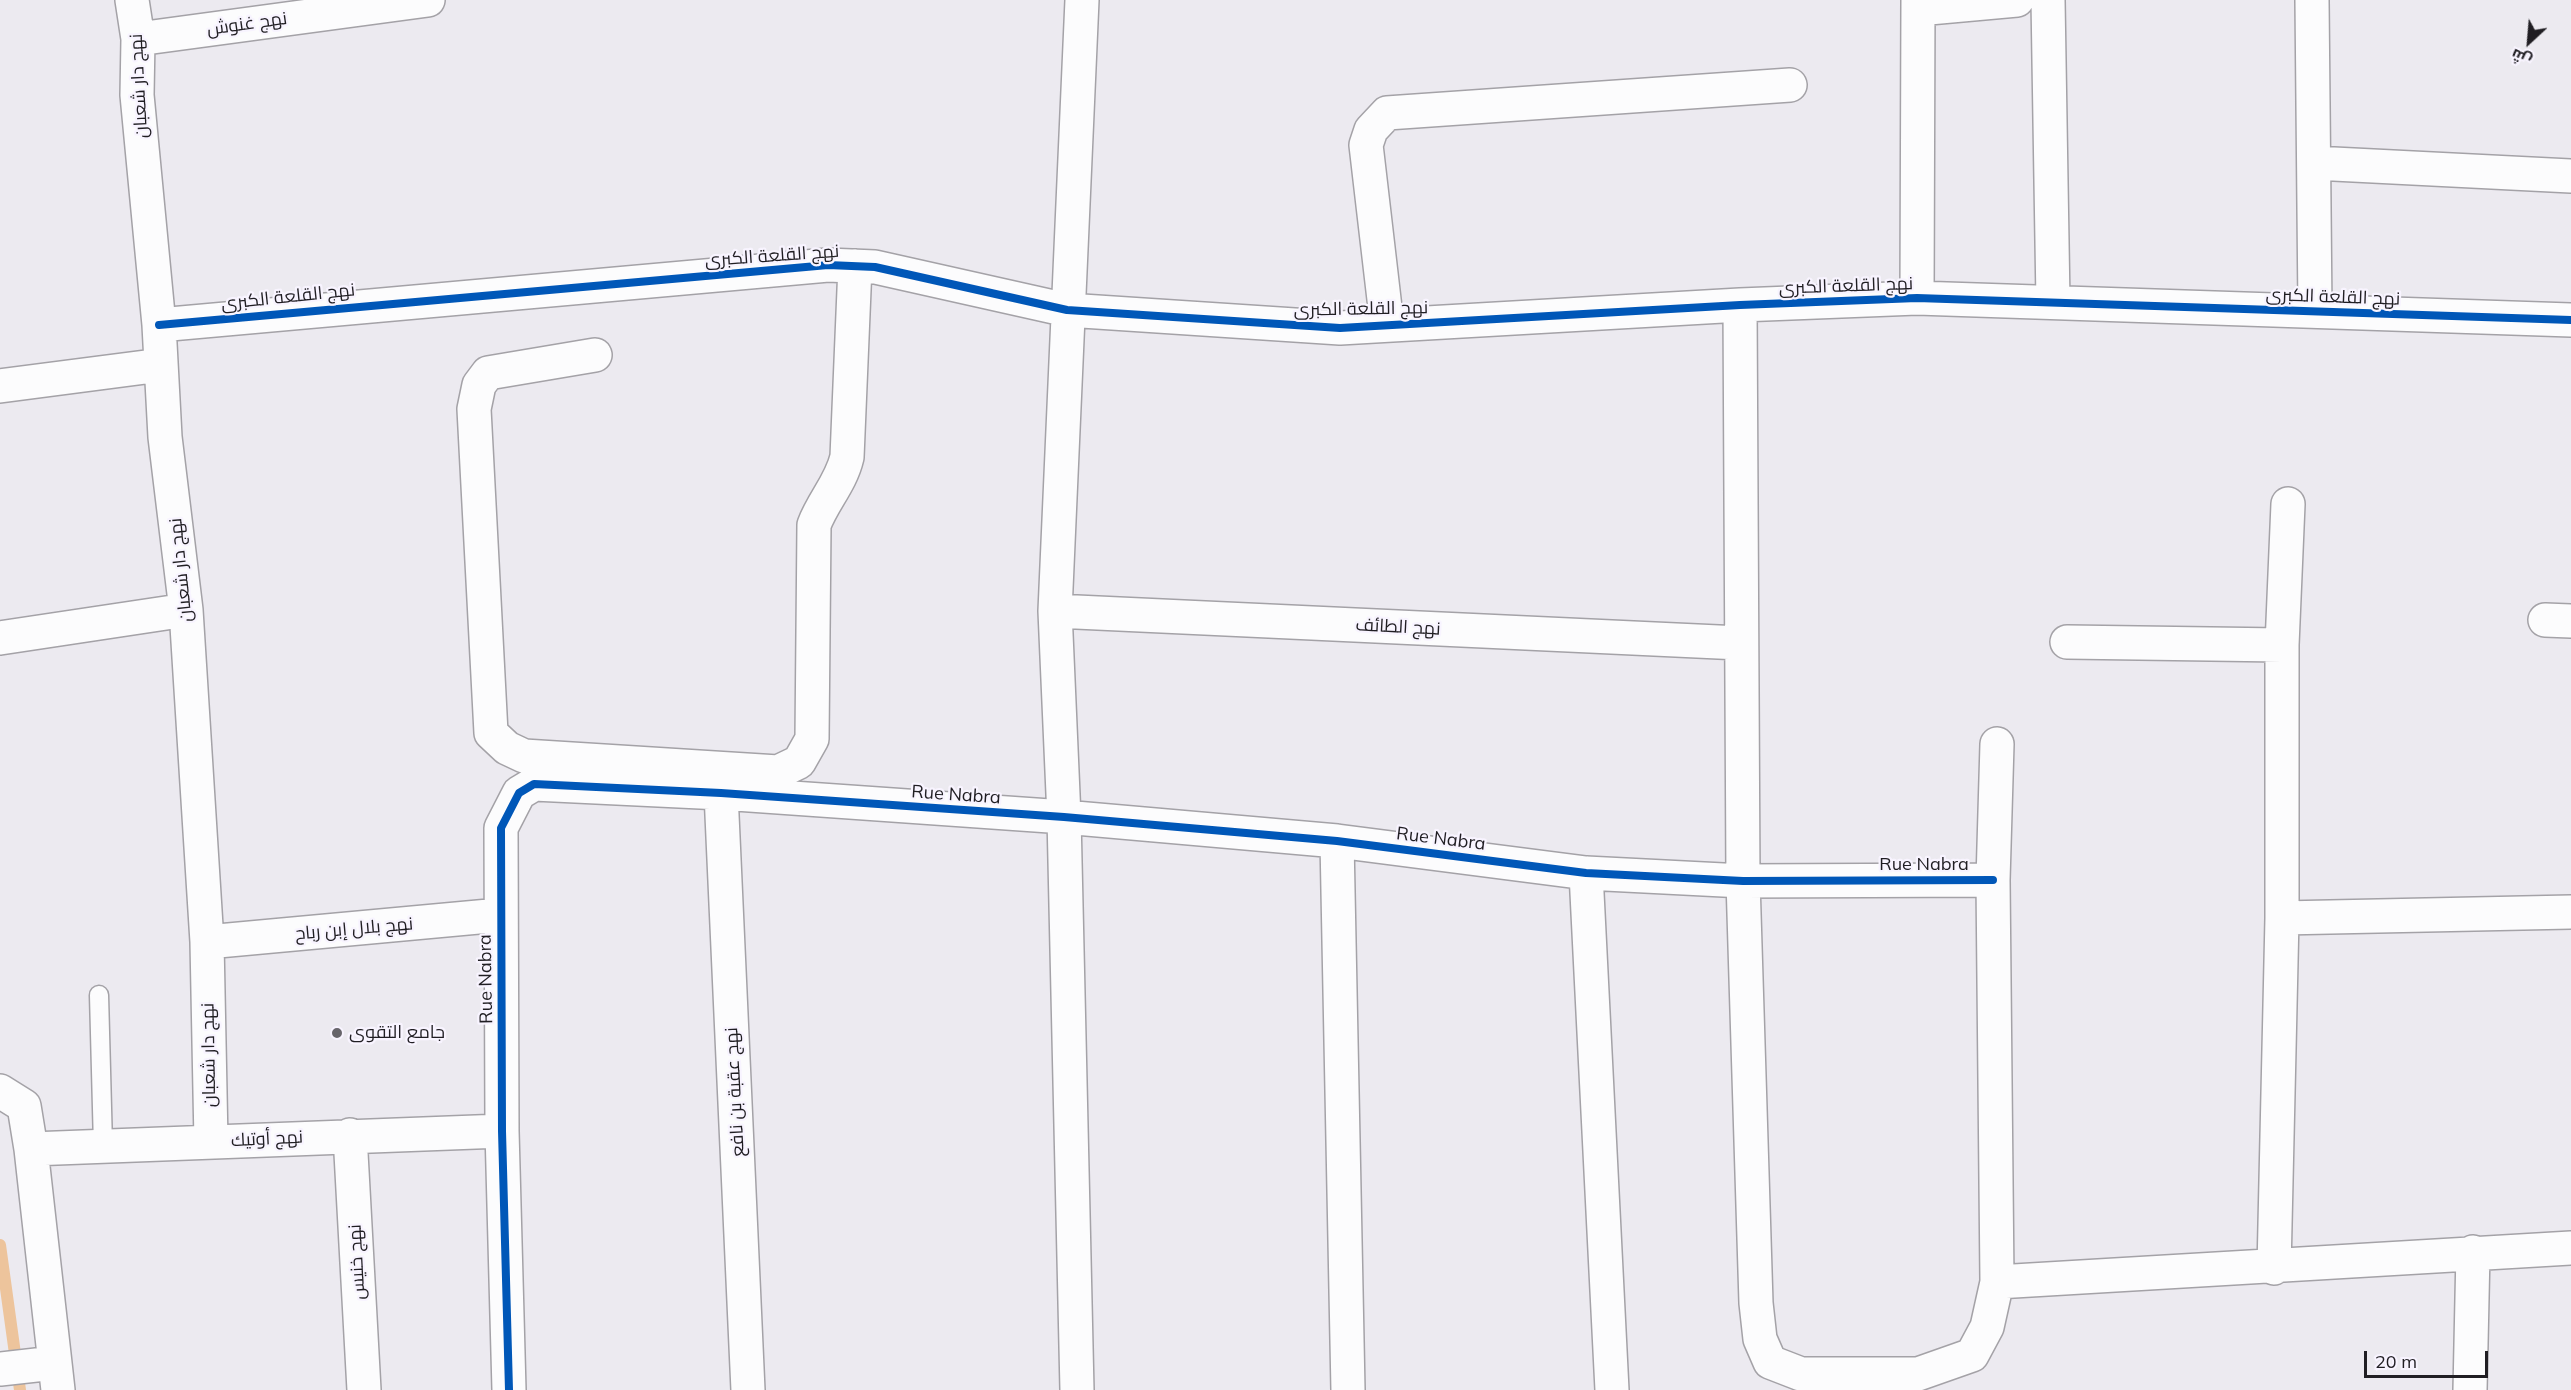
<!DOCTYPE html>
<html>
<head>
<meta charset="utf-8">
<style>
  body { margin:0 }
  #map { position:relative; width:2571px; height:1390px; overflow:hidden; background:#eceaf0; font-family:Mulish,Cairo,sans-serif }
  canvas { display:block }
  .north { position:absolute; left:2499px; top:12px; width:60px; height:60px; -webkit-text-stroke:4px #f8f4ff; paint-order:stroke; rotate:206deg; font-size:16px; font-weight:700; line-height:24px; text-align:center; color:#201e23 }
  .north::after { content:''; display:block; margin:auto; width:21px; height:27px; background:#201e23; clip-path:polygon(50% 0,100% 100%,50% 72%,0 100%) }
  .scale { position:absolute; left:2364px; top:1351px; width:124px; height:27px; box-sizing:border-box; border:3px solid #201e23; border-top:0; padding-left:8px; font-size:18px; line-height:21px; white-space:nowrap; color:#201e23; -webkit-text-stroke:4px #f8f4ff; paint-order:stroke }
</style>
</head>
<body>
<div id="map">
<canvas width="2571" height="1390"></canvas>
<div class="north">ش</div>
<div class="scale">20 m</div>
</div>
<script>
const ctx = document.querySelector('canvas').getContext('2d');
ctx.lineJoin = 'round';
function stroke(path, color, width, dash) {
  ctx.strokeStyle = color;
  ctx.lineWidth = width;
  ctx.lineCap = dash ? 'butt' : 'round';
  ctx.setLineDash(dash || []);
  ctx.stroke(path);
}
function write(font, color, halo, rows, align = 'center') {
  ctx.font = font + ' Mulish,Cairo,sans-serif';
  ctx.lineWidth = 4.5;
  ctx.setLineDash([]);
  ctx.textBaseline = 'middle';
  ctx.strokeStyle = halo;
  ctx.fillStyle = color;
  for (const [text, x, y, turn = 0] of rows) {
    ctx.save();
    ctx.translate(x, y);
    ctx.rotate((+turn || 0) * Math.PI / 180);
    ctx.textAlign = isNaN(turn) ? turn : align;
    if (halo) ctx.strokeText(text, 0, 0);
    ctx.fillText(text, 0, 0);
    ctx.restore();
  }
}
stroke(new Path2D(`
  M0,1245L20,1390`), '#edc49c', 12);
const service = new Path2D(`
  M99,995L103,1146`);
const minor = new Path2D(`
  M132,0L138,39L137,95L159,325L165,437L186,610L207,942L211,1142
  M2048,0L2053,302
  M2312,0L2315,311
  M1918,9L2017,0
  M138,39L428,0
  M2314,163L2571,176
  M1917,298L1918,0
  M1740,305L1743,881L1756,1303L1760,1339L1770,1362L1801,1374H1918L1972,1355L1987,1327L1997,1282L1993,880L1997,744
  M159,325L828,265L875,267L1067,310L1340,328L1740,305L1917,298L2571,320
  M1387,325L1366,145L1371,130L1387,113L1790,85
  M595,355L488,373L479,385L474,409L491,733L507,748L524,756L778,772L799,762L812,739L814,525C823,501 841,483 847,457L855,266
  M0,386L161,365
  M1055,611L1740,643
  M2545,620L2571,621
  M0,638L186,610
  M2067,642L2282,645
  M721,793L748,1390
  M1337,841L1348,1390
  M1586,873L1612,1390
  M2282,918L2571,912
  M207,942L500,915
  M0,1091L24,1106L31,1149L58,1390
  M350,1135L364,1390
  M31,1149L502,1131
  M2274,1268L2282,918V645L2288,504
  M1997,1282L2571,1248
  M0,1369L54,1363
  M509,1390L502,1131L501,828L519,793L534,784L721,793L1064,817L1337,841L1586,873L1743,881L1993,880
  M1077,1390L1064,817L1055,611L1082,0
  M2470,1390L2473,1252`);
stroke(service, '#a4a2a7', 21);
stroke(minor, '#a4a2a7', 36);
stroke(service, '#fcfcfd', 18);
stroke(minor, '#fcfcfd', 33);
stroke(new Path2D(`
  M159,325L828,265L875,267L1067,310L1340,328L1740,305L1917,298L2571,320
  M509,1390L502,1131L501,828L519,793L534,784L721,793L1064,817L1337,841L1586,873L1743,881L1993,880`), '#0057b8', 8);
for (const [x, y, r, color] of [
  [337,1033,6,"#67656b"]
]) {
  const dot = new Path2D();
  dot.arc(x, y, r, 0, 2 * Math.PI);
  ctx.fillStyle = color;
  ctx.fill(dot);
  stroke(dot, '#f8f4ff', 2);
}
write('18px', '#201e23', '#f8f4ff', [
  ["نهج غنوش",247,24,-8],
  ["نهج دار شعبان",139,86,-93],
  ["نهج القلعة الكبرى",772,256,-4],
  ["نهج القلعة الكبرى",1846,286,-2],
  ["نهج القلعة الكبرى",288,297,-6],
  ["نهج القلعة الكبرى",2333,297,2],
  ["نهج القلعة الكبرى",1361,309,-1],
  ["نهج دار شعبان",181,570,-96],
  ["نهج الطائف",1398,627,3],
  ["Rue Nabra",956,795,4],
  ["Rue Nabra",1441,839,7],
  ["Rue Nabra",1924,865],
  ["نهج بلال إبن رباح",354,929,-5],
  ["Rue Nabra",486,979,-91],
  ["نهج دار شعبان",209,1055,-91],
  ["نهج عقبة بن نافع",735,1092,-93],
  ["نهج أوتيك",267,1139,-3],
  ["نهج خنيس",357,1262,-93]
]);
write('18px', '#201e23', '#f8f4ff', [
  ["جامع التقوى",349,1033]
], 'left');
</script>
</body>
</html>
